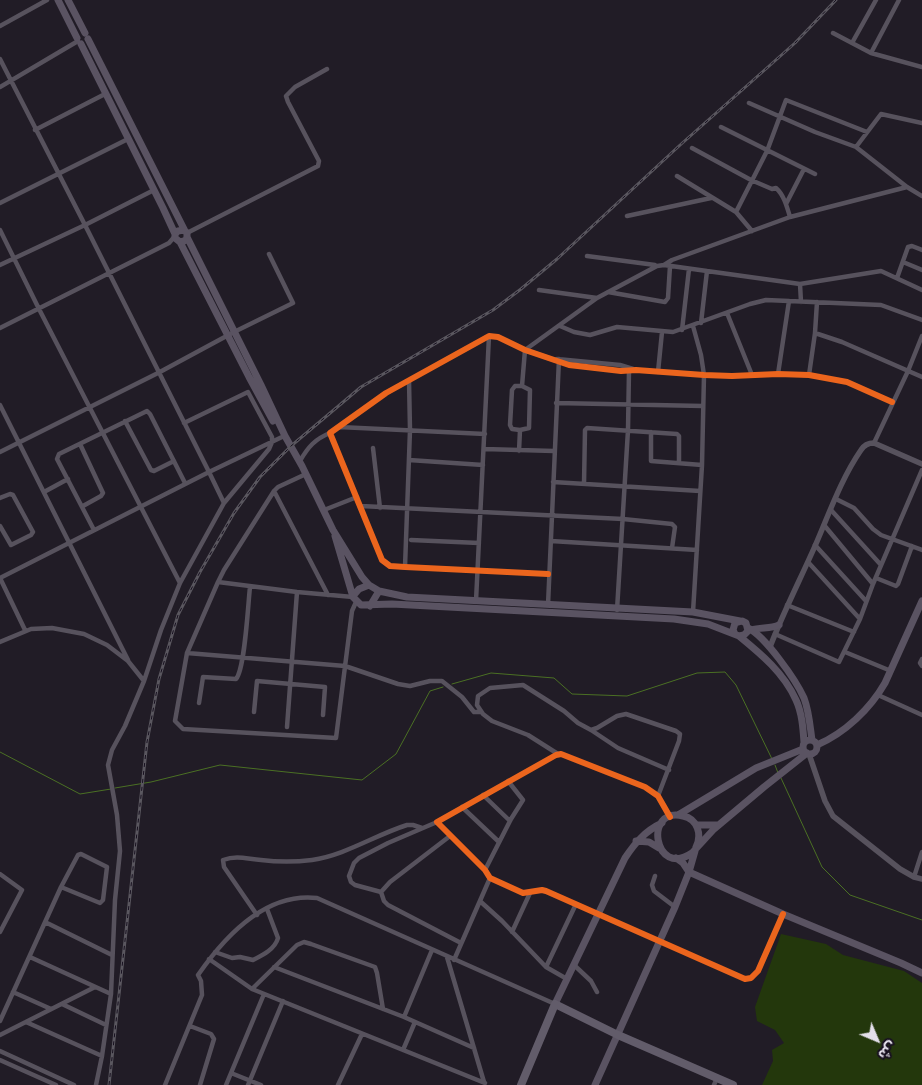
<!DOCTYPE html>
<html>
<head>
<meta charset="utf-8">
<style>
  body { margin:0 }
  #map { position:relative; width:922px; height:1085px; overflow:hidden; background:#211c26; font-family:"Archivo Narrow","Noto Sans Arabic",sans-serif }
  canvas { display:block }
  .north { position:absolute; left:852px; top:1015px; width:50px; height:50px; -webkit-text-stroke:4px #17101f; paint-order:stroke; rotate:135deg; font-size:14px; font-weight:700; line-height:20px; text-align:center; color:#e3dfea }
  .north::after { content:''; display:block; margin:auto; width:18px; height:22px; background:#e3dfea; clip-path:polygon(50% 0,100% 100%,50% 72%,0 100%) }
</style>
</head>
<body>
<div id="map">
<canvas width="922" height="1085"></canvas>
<div class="north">ش</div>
</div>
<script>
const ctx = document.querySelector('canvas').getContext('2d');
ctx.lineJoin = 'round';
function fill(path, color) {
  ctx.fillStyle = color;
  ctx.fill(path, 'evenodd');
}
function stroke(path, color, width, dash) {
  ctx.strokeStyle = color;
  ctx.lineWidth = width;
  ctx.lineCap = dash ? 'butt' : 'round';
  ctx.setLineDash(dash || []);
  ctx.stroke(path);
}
fill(new Path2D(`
  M781,934L826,944L843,955L904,971L922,983V1085H762L773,1061L772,1050L784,1043L775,1030L757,1021L755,1007Z`), '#23370c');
stroke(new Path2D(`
  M452,684L491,673L554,678L572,694L627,696L697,673L725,672L736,685L772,759
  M0,752L80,794L111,789
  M775,765L778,773
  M781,778L822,867L850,895L922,920
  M115,788L151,782L220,765L362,780L396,754L430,691L443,687`), '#4b7024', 1);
stroke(new Path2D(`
  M0,26L47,0
  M833,33L871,53L922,67
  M852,43L876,0
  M871,53L899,0
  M0,59L85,225L0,265
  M0,87L78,41
  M749,103L815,132L856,147
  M922,123L881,114L856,147L907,187L922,196
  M721,127L815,174
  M35,130L105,94
  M692,148L751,180L772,189L776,188C784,195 787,207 790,217
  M677,176L736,212L752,231
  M0,203L128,139
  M786,204L804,169
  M736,212L767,151L786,100L867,132
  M627,216L711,198
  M0,230L39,309L180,583
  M187,233L318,166L319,161L288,102L286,96L295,87L327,69
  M587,256L655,265
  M903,262L922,270
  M664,265L672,260L790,217L907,187
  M897,278L908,247L912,246L922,250
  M800,284L801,302
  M539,290L597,298
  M608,292L665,302L668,298L670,266
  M727,313L752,375
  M701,323L707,271
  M560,326L574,332L590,335L617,327L673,332L750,304L766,300L881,305L922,320
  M0,328L169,243L175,236
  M682,330L689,269
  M815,333L842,342L922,377
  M557,359L620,365L633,369
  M658,372L662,332
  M778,374L789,301
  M809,375L815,333L817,302
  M556,403L703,406
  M0,405L128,660
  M125,421L151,470L154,471L174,461
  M184,423L248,392L272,437V442L269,449L224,503
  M339,427L485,434
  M520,430L512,429L510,425L512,390L515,386H522
  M651,432V461L702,465
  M874,443L908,371L922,336
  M80,444L103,493L101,496L83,506
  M373,448L380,508
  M484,449L554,451
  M519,451L520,430L529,428L530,390L522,386L525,350L597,298L657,266L664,265L800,284L881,271L922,290
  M0,452L158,373L234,332L293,303L269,254
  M409,460L483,465
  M300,461C308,447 315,439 330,433
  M306,474L278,487L274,491L224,570L218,582L297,592L353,597
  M553,482L700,491
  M584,484L585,430L587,428L677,434L679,436V463
  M274,491L328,595
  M44,492L68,479
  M0,498L10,494L13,495L33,532L31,535L11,545L0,526
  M836,499L854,508L873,529L881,535L922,550
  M361,506L623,519L672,524L675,527L672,548
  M324,510L357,497
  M831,510L881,565
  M824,525L873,584
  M94,530L57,459L59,454L147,411L150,414L185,483
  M411,540L479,543
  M551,541L697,550
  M815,545L866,601
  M808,562L860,619
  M405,567L410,430L409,380
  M548,574L405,567L390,566L382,560L330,433L386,393L489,336L498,337L525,350L569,365L621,371L636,370L704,375L732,376L778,374L809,375L847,382L892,402
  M0,578L209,472L85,225L154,190
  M0,578L25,630
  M876,578L896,586L898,584L912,546
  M476,601L489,336
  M356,602L352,611L336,738L183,729L175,721L187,653L345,666L398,684L410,686L430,681H442L462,697L474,712H481
  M548,605L559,359
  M787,605L854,632
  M617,610L628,430L629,370
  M693,612L702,465L704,375L701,355L693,326
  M775,634L839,662L860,619L873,584L922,470
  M0,642L31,629L52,628L84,634L107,645L128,661L144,681L161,630L180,583L224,503L209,472L282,437
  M845,652L891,671
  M187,653L218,582
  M922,659L920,663L922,666
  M878,695L922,715
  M199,703L203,677L236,679C245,669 248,604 250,587
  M254,712L257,681L325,687L323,715
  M287,727L297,592
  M591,730L618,748L669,770
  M558,754L528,735L492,721L483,714L477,705L478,696L490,688L523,685L564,711L578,723L591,730L597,728L617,716L626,714L676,731L680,734L679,741L658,796
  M483,795L510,821
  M462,807L499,842
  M670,817L658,796L645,787L561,754L556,755L437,822L485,870L490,878L523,893L542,890L546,891L745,979L751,978L758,971L783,914
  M450,836L390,882L381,892L384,901L388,905L461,943
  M485,870L511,819L523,800L508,781
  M0,874L22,890L0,932
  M655,876L652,885L654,891L675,907
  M914,877L922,852
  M381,892L355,885L351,882L349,876L354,863L359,858L388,843L437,822
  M481,902L502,921L546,967L567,979
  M257,915L224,867L223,860C237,855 247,859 261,860C277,862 296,862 312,860C346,855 375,835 407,825H413L422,828
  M45,922L112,955
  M512,932L530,893
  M215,952L232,958L240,957L253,960C263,955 275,949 278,938L267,909
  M30,957L111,994
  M447,957L484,1082
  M209,959L252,989L485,1083
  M454,960L490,878
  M574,965L591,981L597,992
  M274,967L404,1017L474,1048
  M546,967L576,904
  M252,989L297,945L304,942L311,944L375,967L377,973L383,1009
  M13,992L51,1009
  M62,1004L106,1025
  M404,1017L432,950
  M0,1021L61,887L78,855L81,854L107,867L103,900L100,903L61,887
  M26,1022L102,1056
  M190,1026L211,1034L214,1039L200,1085
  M0,1035L95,987
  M403,1050L415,1022
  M0,1051L74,1085
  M0,1060L56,1085
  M231,1073L261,1085
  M96,1085L102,1056L111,994L115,900L120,851L117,815L108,765L112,750L125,726L144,681
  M165,1085L202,995L201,981L198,975C225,936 265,892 317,898L555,1004
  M226,1085L264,994
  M248,1085L283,1001
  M338,1085L362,1034
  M714,1085L717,1078`), '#57525d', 4.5);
stroke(new Path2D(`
  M770,647C783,613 800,580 815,546C829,514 841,479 861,450C864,445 868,443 874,443L922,464
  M809,754L825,801L833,816L900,869L914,877L922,879`), '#57525d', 5.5);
stroke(new Path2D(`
  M58,0L77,38
  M68,0L85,33
  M88,39L185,231
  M81,44L163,208L175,234V238L180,242L184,241L187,239V233L184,230L178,231L175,234
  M187,237L261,385L285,436L302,466L333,530L362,577L369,585L379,591L407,597L693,612L740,621
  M180,242L249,377L273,421
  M335,536L353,597L361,605L392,604L674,619L708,624L739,636L744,635L748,631L746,623L742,621L735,623L733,630L735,634
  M353,596L359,589L369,585
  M370,606L379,591
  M748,628C765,636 796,680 804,698C809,711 810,726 812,740
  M751,630C761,627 770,629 779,625
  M739,636C761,654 784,673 796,700C802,713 803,728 804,742
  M803 747a7 7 0 1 1 14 0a7 7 0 1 1-14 0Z
  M817,745C845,733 870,709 885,683L922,601
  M678,815L756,768L803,749
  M696,825H718
  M636,841L649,842L659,848
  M696,847C702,835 698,819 683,816C643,806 654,879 692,853L714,829L764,787L807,753
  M676,858L683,863L689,872L783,914L901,963L922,973
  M555,1004L625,858C635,843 645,831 662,823
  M595,1085L675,907L689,872L695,851`), '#5a5362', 7);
stroke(new Path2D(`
  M521,1085L555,1004L618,1035L733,1085`), '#625c6a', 8);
const rail = new Path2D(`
  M109,1085L147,742L159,679L178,615L200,572L234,513L260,477L291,446L361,387L493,310L521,289L557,259L679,146L795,43L836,0`);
stroke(rail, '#5a575f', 3);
stroke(rail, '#17101f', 1, [4]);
stroke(new Path2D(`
  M548,574L405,567L390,566L382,560L330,433L386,393L489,336L498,337L525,350L569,365L621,371L636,370L704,375L732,376L778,374L809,375L847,382L892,402
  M670,817L658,796L645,787L561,754L556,755L437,822L485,870L490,878L523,893L542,890L546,891L745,979L751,978L758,971L783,914`), '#eb651d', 6);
</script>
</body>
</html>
